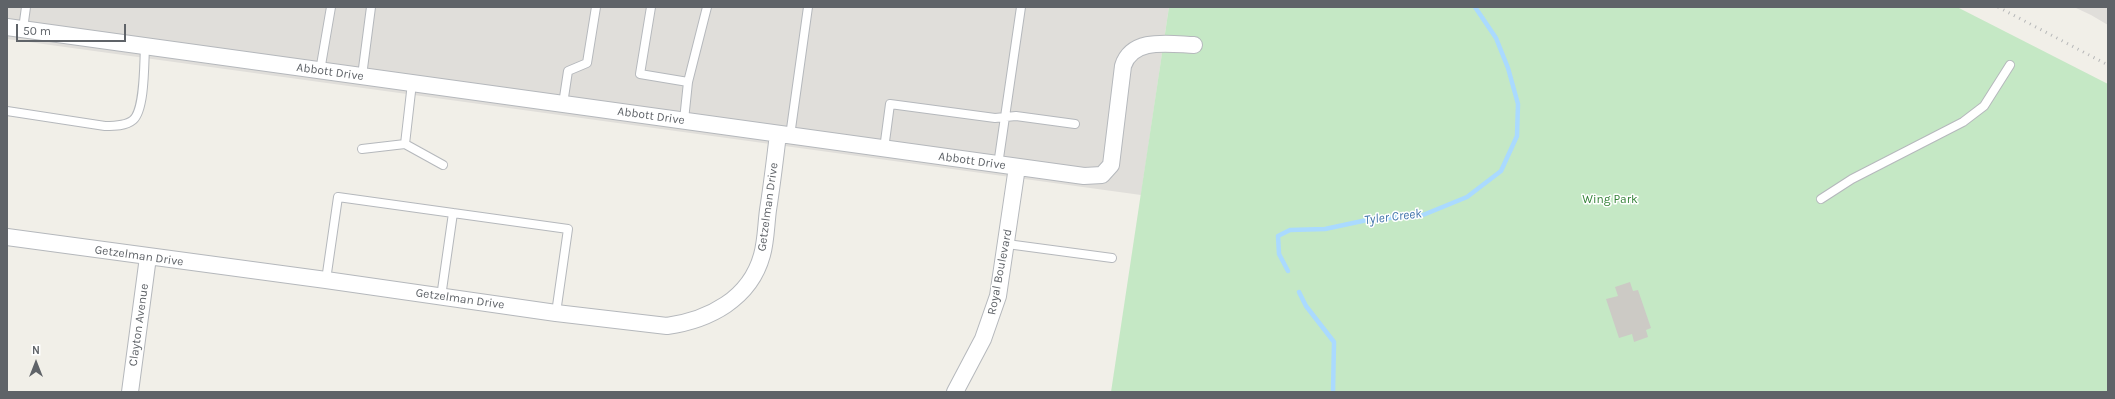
<!DOCTYPE html>
<html>
<head>
<meta charset="utf-8">
<style>
  body { margin:0 }
  #map { position:relative; width:2115px; height:399px; overflow:hidden; background:#f1efe8; font-family:Karla,sans-serif }
  canvas { display:block }
  .frame { position:absolute; inset:0; border:8px solid #5f6368; pointer-events:none }
  .north { position:absolute; left:16px; top:343px; width:40px; height:40px; -webkit-text-stroke:3px #fff; paint-order:stroke; rotate:0deg; font-size:11px; font-weight:700; line-height:16px; text-align:center; color:#5f6368 }
  .north::after { content:''; display:block; margin:auto; width:14px; height:18px; background:#5f6368; clip-path:polygon(50% 0,100% 100%,50% 72%,0 100%) }
  .scale { position:absolute; left:16px; top:24px; width:110px; height:18px; box-sizing:border-box; border:2px solid #5f6368; border-top:0; padding-left:5px; font-size:12px; line-height:14px; white-space:nowrap; color:#5f6368; -webkit-text-stroke:3px #fff; paint-order:stroke }
</style>
</head>
<body>
<div id="map">
<canvas width="2115" height="399"></canvas>
<div class="frame"></div>
<div class="north">N</div>
<div class="scale">50 m</div>
</div>
<script>
const ctx = document.querySelector('canvas').getContext('2d');
ctx.lineJoin = 'round';
function fill(path, color) {
  ctx.fillStyle = color;
  ctx.fill(path, 'evenodd');
}
function stroke(path, color, width, dash) {
  ctx.strokeStyle = color;
  ctx.lineWidth = width;
  ctx.lineCap = dash ? 'butt' : 'round';
  ctx.setLineDash(dash || []);
  ctx.stroke(path);
}
function write(font, color, halo, rows, align = 'center') {
  ctx.font = font + ' Karla,sans-serif';
  ctx.lineWidth = 3;
  ctx.setLineDash([]);
  ctx.textBaseline = 'middle';
  ctx.strokeStyle = halo;
  ctx.fillStyle = color;
  for (const [text, x, y, turn = 0] of rows) {
    ctx.save();
    ctx.translate(x, y);
    ctx.rotate((+turn || 0) * Math.PI / 180);
    ctx.textAlign = isNaN(turn) ? turn : align;
    if (halo) ctx.strokeText(text, 0, 0);
    ctx.fillText(text, 0, 0);
    ctx.restore();
  }
}
fill(new Path2D(`
  M7,7H1169L1141,195L7,39Z
  M2074,7H2108V25L2091,15Z`), '#e0deda');
fill(new Path2D(`
  M1169,7H1957L2108,84V392H1111Z`), '#c5e8c5');
stroke(new Path2D(`
  M1288,271L1279,254L1278,236L1290,230L1325,229L1367,220L1423,215L1467,197L1501,171L1517,136L1518,104L1508,68L1496,38L1475,7
  M1299,292L1306,306L1334,342L1333,392`), '#aadaff', 4.5);
fill(new Path2D(`
  M1630,282L1633,291L1638,290L1651,328L1646,330L1648,337L1634,342L1632,334L1619,338L1606,299L1618,296L1615,287Z`), '#cccac5');
const lane = new Path2D(`
  M651,7L640,74L688,82
  M23,29L26,7
  M320,71L331,7
  M362,76L371,7
  M563,104L568,71L587,63L596,7
  M7,111L105,126C114,126 126,126 133,120C145,110 144,63 145,47
  M684,120L688,82L707,7
  M790,136L808,7
  M405,144L443,165
  M362,149L405,144L412,83
  M884,149L890,104L995,118L1016,116L1075,124
  M998,165L1021,7
  M1821,199L1852,179L1963,122L1984,106L2010,65
  M1007,244L1112,258
  M326,280L338,197L568,229L556,313
  M441,297L453,213`);
const street = new Path2D(`
  M7,27L1084,176L1102,175L1111,165L1123,66C1132,37 1169,44 1194,45
  M7,237L326,280L556,313L667,326C709,320 750,299 762,255C766,241 766,225 768,210C772,185 775,159 778,134
  M130,392L148,257
  M955,392L983,339L998,296L1017,167`);
stroke(lane, '#b5b8bc', 10);
stroke(street, '#b5b8bc', 18);
stroke(lane, '#fff', 8);
stroke(street, '#fff', 16);
stroke(new Path2D(`
  M1998,7L2108,65`), '#b6b7b8', 3, [1, 5]);
write('12px', '#5f6368', '#fff', [
  ["Abbott Drive",330,72,8],
  ["Abbott Drive",651,116,8],
  ["Abbott Drive",972,161,8],
  ["Getzelman Drive",768,207,-82],
  ["Getzelman Drive",139,256,8],
  ["Royal Boulevard",1000,272,-79],
  ["Getzelman Drive",460,299,8],
  ["Clayton Avenue",139,325,-82]
]);
write('12px', '#348238', '#fff', [
  ["Wing Park",1610,200]
]);
write('italic 13px', '#4174aa', '#fff', [
  ["Tyler Creek",1393,217,-7]
]);
</script>
</body>
</html>
